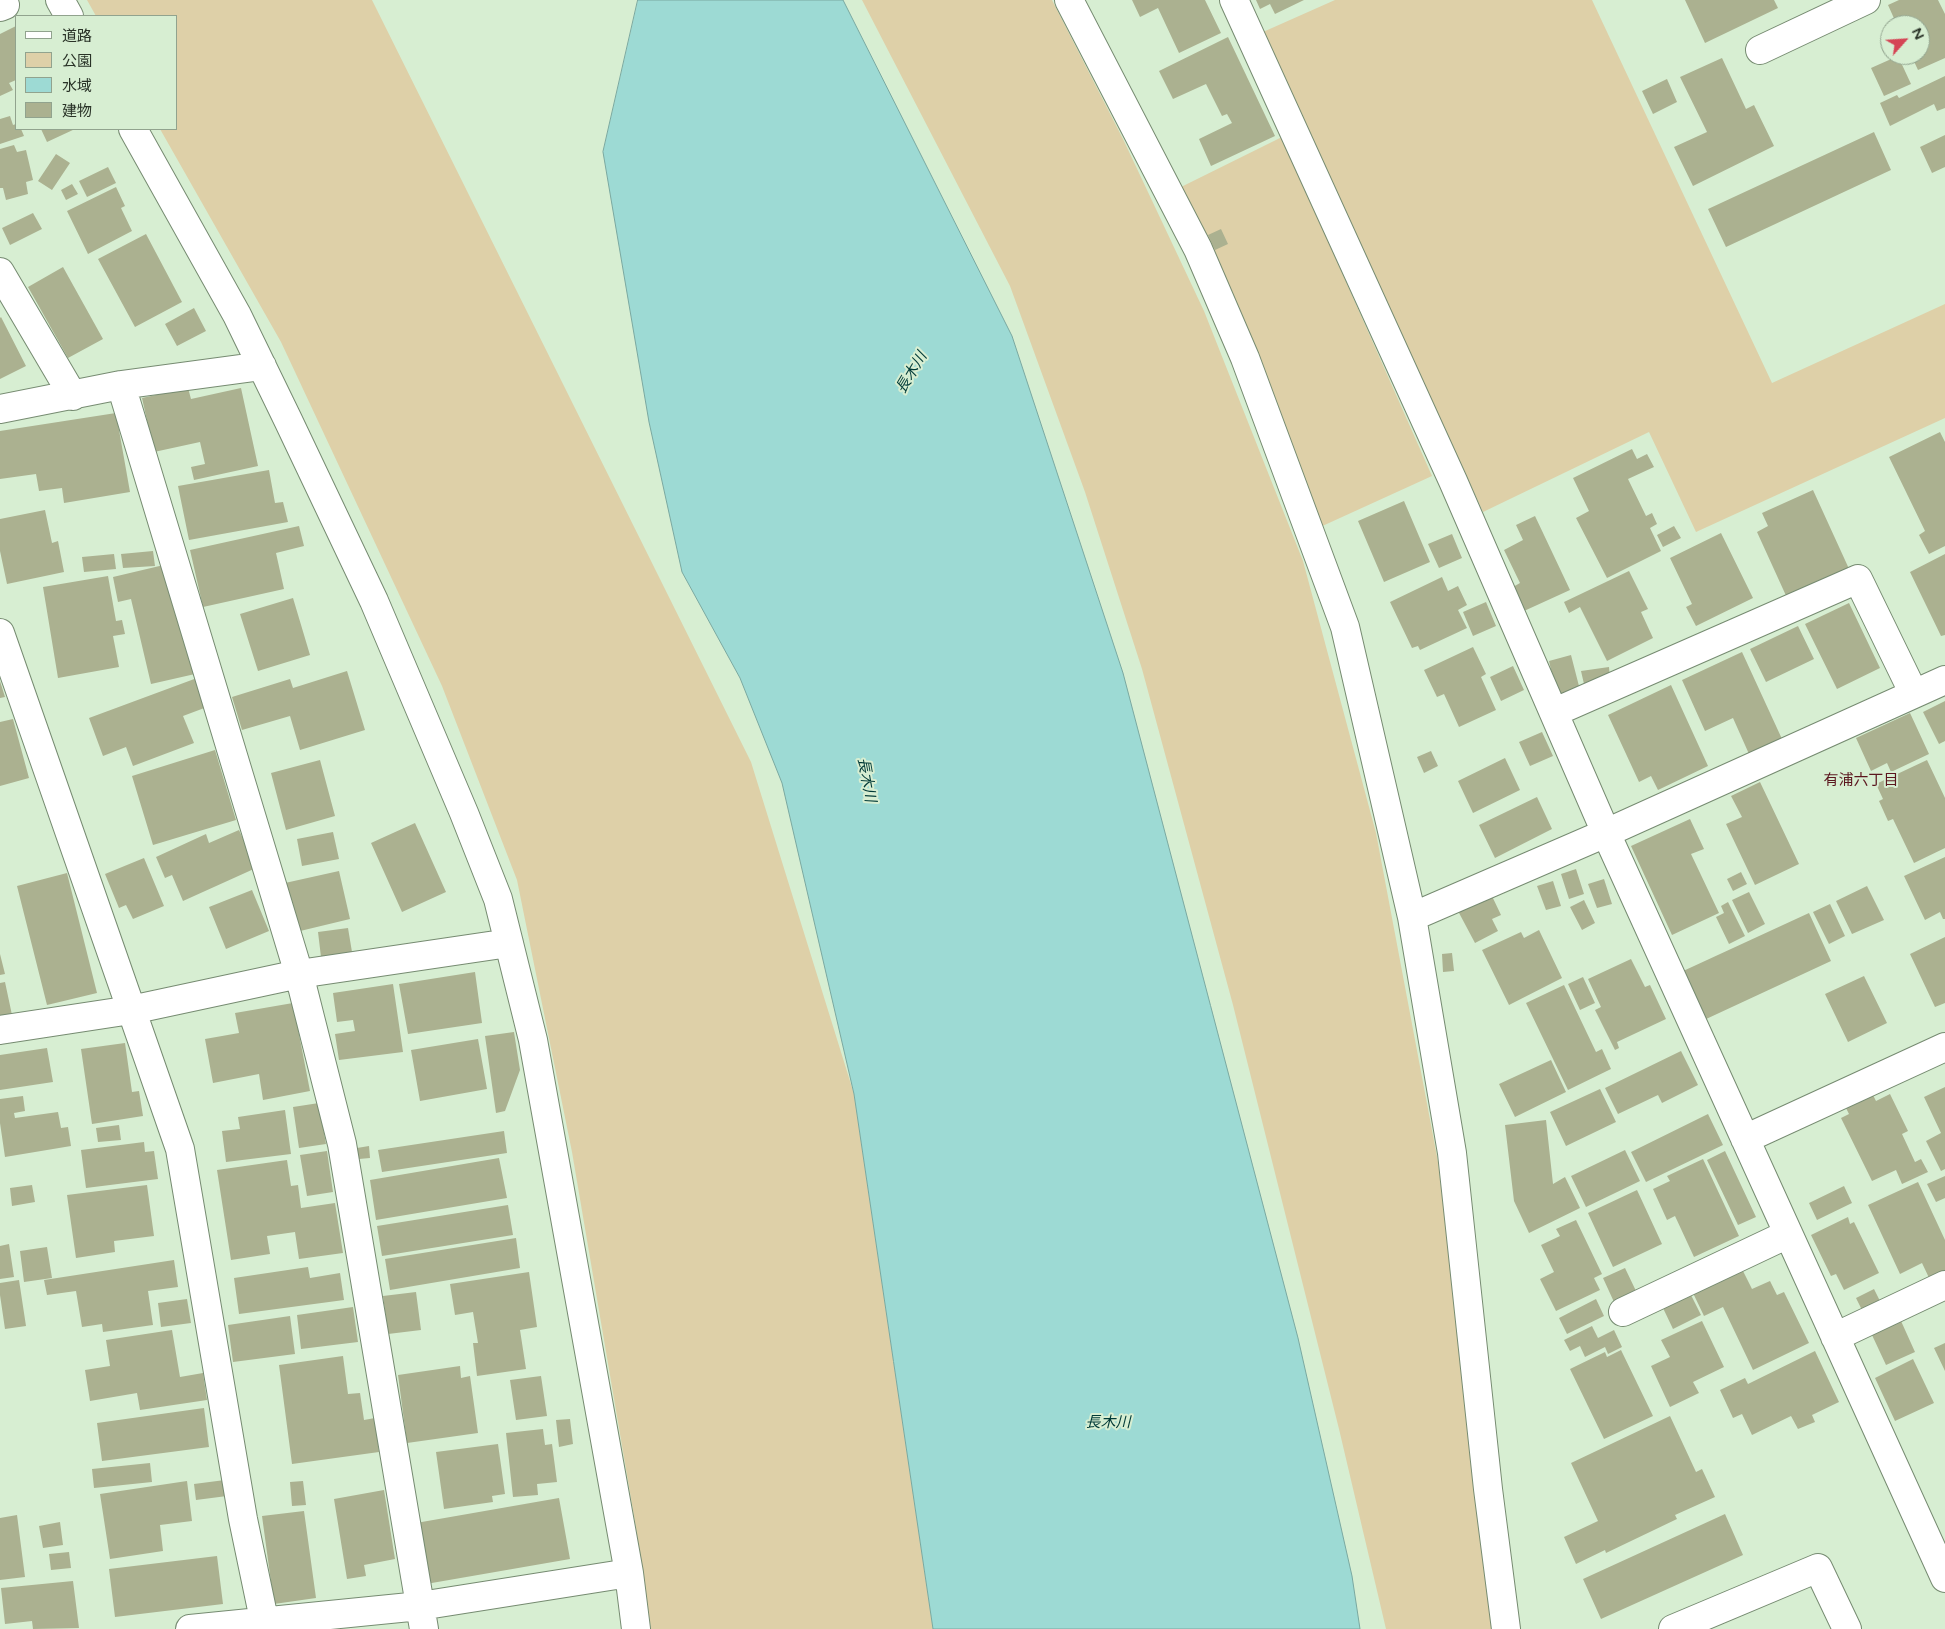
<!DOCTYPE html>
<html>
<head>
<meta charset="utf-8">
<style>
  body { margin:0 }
  #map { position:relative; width:1945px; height:1629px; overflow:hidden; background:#d7eed2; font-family:"Varela Round","Noto Sans JP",sans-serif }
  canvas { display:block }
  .legend { position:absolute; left:15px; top:15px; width:162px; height:115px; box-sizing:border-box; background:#d7eed2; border:1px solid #91a38e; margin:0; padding:6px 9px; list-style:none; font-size:15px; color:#293227 }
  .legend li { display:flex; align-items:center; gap:10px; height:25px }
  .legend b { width:25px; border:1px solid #91a38e }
  .north { position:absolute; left:1880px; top:15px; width:50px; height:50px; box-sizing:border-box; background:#d7eed2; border:1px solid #91a38e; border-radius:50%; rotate:64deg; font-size:14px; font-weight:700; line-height:20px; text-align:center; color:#293227 }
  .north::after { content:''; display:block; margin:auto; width:18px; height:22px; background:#d54555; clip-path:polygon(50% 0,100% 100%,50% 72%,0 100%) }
</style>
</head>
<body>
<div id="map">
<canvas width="1945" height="1629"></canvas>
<ul class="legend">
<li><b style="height:6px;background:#fff"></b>道路</li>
<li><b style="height:14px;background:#ded0a8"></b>公園</li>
<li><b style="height:14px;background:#9ddad4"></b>水域</li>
<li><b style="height:14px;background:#abb190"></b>建物</li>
</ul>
<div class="north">N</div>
</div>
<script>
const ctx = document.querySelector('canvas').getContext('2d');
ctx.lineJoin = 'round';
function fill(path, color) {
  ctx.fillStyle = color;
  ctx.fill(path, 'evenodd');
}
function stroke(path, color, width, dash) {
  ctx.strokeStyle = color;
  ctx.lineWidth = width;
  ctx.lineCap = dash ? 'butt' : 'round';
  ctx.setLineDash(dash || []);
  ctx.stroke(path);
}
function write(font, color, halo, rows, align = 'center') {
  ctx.font = font + ' "Varela Round","Noto Sans JP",sans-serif';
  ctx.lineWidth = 4;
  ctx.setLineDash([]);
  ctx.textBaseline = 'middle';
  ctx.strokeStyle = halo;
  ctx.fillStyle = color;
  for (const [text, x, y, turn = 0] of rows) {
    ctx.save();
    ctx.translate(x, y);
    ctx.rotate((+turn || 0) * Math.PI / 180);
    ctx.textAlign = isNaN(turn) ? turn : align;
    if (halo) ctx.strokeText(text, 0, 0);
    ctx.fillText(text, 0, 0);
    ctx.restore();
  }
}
fill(new Path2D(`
  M87,0H372L751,762L854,1094L933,1629H651L636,1528L572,1152L517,880L442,686L281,342L160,129H176V16H96Z
  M862,0H1052L1123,139L1204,311L1303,561L1376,833L1438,1162L1483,1538L1492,1629H1386L1339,1429L1233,1005L1142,669L1085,492L1010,286Z
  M1335,0H1592L1772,383L1945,304V418L1696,532L1649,432L1483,512L1263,32Z
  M1282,137L1432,476L1318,528L1179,188Z`), '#ded0a8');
const water = new Path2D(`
  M638,0H843L1012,336L1123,673L1298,1338L1352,1576L1360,1629H933L854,1094L782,783L740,678L682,572L649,422L603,152Z`);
fill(water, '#9ddad4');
stroke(water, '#7aa8a0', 1);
fill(new Path2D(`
  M1132,0H1205L1221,33L1179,53L1158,8L1140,17Z
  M1256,0H1304L1275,14L1270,4L1260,9Z
  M1685,0H1774L1778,8L1705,43Z
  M1899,0H1938L1945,14V58L1918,70L1911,55H1920V25H1897L1888,5Z
  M16,26V80L9,83L13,90L0,96V34Z
  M1228,37L1275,136L1211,166L1199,139L1232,123L1227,114L1222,116L1206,84L1173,99L1159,71Z
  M1898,56L1911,84L1884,96L1871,68Z
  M1722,58L1746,109L1754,105L1774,146L1693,186L1674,147L1707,132L1680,77Z
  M1945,76V108L1937,111L1934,104L1890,126L1880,103L1897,95L1899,98Z
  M1667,79L1677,102L1653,114L1642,91Z
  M10,116L13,125L16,124V129H21L24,136L0,144V119Z
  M41,129H75L47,142Z
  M1874,132L1891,170L1726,247L1708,209Z
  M1945,135V167L1932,173L1920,147Z
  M14,145L17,152L26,150L33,180L26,182L28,194L6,200L3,188H0V149Z
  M56,154L70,163L52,190L38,181Z
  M108,167L116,183L87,197L79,181Z
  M72,184L78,194L66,200L61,190Z
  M116,187L125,206L121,208L132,231L88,254L67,211Z
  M33,213L42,229L10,245L2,228Z
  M1221,229L1228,244L1215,250L1208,235Z
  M146,234L182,302L135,327L98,259Z
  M63,267L103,339L68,358L28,287Z
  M194,308L206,331L177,346L165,324Z
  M1,317L26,366L0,379V318Z
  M188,388L191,399L241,388L258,466L194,480L191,467L205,464L200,442L154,452L142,398Z
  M116,413L130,492L64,503L62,488L39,491L36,474L0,479V431Z
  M1940,432L1945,442V546L1929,554L1919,535L1925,531L1889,457Z
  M1632,449L1637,459L1647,454L1654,467L1628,479L1646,516L1652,513L1657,524L1650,528L1661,551L1607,578L1576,518L1589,511L1573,478Z
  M269,470L275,503L283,502L288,522L189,540L178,486Z
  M1813,490L1850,571L1788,600L1757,532L1768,526L1762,513Z
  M1404,501L1430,562L1384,582L1358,521Z
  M45,510L52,543L58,541L64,572L7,584L0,551V519Z
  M1535,516L1570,590L1524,611L1513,587L1520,583L1504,550L1523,540L1516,525Z
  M299,526L304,546L276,553L284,589L203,607L190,550Z
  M1674,526L1681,538L1663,547L1657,535Z
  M1721,533L1753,598L1696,626L1686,607L1692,604L1670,558Z
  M1452,534L1462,558L1439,568L1428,544Z
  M153,551L155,566L123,568L121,554Z
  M114,554L116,569L84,572L82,557Z
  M1945,554V635L1941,636L1910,572Z
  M168,564L195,674L151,684L131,599L118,602L113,577Z
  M1629,571L1648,609L1641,612L1653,638L1607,661L1580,607L1569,613L1564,602Z
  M108,576L116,621L122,620L125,634L113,636L119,667L58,678L43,587Z
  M1442,577L1448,591L1458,586L1467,605L1458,610L1467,628L1420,650L1418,646L1412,648L1390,602Z
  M293,598L310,655L258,671L240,614Z
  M1486,602L1496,626L1473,636L1463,612Z
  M1849,603L1880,668L1837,689L1805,624Z
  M1798,626L1814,659L1766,682L1750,649Z
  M1473,647L1486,674L1481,677L1496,710L1459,727L1444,694L1437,697L1424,670Z
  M1742,652L1782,739L1749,754L1733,718L1705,731L1682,680Z
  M1571,655L1580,690L1557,696L1549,661Z
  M1513,666L1524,690L1501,701L1490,677Z
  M1609,667L1610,679L1584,684L1581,671Z
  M347,671L365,730L300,750L290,716L242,730L232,697L290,679L293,688Z
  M197,678L207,707L183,716L194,743L133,766L126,747L103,756L89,718Z
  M0,681L5,697L0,698Z
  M1671,685L1708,766L1658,790L1651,776L1639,782L1608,715Z
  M1945,701V741L1939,744L1923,712Z
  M1910,713L1929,754L1891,772L1887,763L1871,771L1856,738Z
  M13,719L29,778L0,786V722Z
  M1542,732L1553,756L1530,766L1519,742Z
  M215,750L236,820L153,845L132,776Z
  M1431,751L1438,766L1424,773L1417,757Z
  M1505,758L1520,790L1473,813L1458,781Z
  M320,760L335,816L286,830L271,773Z
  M1927,760L1945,798V848L1914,863L1893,819L1888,821L1879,801L1883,799L1876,784Z
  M1760,782L1799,864L1755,885L1726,824L1742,817L1731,796Z
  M1537,797L1552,829L1495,858L1479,825Z
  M1690,819L1704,849L1691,854L1719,913L1672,935L1631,846Z
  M415,823L446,892L402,912L371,843Z
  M239,830L256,868L183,901L172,875L165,878L156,857L206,834L209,843Z
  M333,832L339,859L302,866L297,839Z
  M1945,857V919H1943L1940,912L1925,920L1904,876Z
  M144,858L164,906L133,919L126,905L119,908L105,874Z
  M1576,869L1584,894L1569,899L1561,874Z
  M339,871L350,919L296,932L285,883Z
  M1741,872L1747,884L1733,891L1727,879Z
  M67,873L97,993L47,1005L17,886Z
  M1604,879L1612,904L1597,908L1588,884Z
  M1553,881L1561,906L1546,910L1537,886Z
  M1867,886L1884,920L1852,934L1836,901Z
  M252,890L269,931L226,949L209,907Z
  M1749,892L1765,924L1748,933L1732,900Z
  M1491,894L1501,915L1492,919L1498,931L1475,943L1458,911Z
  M1584,900L1595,923L1582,930L1570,907Z
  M1728,902L1745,936L1729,944L1716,917L1724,913L1721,906Z
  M1830,904L1845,936L1829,944L1813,912Z
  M1809,913L1831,961L1704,1020L1681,972Z
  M348,928L352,952L321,957L318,932Z
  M1539,930L1562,978L1509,1005L1482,950L1521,932L1524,938Z
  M1945,937V1003L1935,1007L1910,954Z
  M1452,953L1454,971L1443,972L1442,954Z
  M0,954L5,974L0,975Z
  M1631,959L1645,987L1650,985L1666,1019L1617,1042L1619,1048L1615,1050L1595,1010L1601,1007L1588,979Z
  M475,972L482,1023L408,1034L399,984Z
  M1864,976L1887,1023L1848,1042L1825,994Z
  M1583,977L1595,1003L1580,1010L1568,984Z
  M5,982L12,1015L0,1017V983Z
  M393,984L403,1052L339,1060L335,1034L355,1031L353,1020L337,1022L333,993Z
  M1564,985L1596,1052L1602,1049L1611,1069L1568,1090L1526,1003Z
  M293,1003L310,1091L263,1100L259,1074L213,1083L205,1039L239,1033L235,1013Z
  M514,1032L520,1070L505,1111L496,1113L485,1036Z
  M478,1039L487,1089L420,1101L411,1050Z
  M125,1043L132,1092L139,1091L143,1116L92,1124L81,1049Z
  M47,1048L53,1082L0,1090V1055Z
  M1681,1051L1698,1085L1662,1103L1658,1095L1618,1114L1605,1088Z
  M1551,1060L1566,1092L1515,1117L1499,1084Z
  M1945,1087V1169L1941,1171L1926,1141L1941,1133L1924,1097Z
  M1600,1089L1616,1122L1566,1146L1550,1112Z
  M1890,1094L1908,1131L1902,1134L1915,1162L1921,1159L1928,1172L1902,1184L1896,1170L1872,1181L1841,1118L1849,1114L1846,1108L1873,1095L1876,1101Z
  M23,1096L25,1111L14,1113L15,1118L58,1112L61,1128L68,1127L71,1146L5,1157L0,1123V1099Z
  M319,1103L326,1144L299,1148L293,1107Z
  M285,1110L291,1154L226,1162L222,1131L240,1129L238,1117Z
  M1708,1114L1723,1145L1646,1182L1631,1152Z
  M1546,1120L1553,1184L1565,1177L1580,1208L1529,1233L1514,1201L1505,1125Z
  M119,1125L121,1140L98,1142L96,1128Z
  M504,1131L507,1153L382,1172L378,1150Z
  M144,1142L145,1152L154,1151L158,1179L86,1188L81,1150Z
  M369,1146L370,1158L359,1159L357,1148Z
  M1625,1150L1640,1181L1586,1207L1571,1176Z
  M327,1151L333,1192L307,1196L300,1155Z
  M1725,1151L1756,1217L1738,1225L1707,1160Z
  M499,1158L507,1198L376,1220L370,1180Z
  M1703,1159L1739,1236L1694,1257L1675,1216L1667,1220L1653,1189L1670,1181L1667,1176Z
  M287,1160L291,1186L298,1185L301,1208L335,1203L343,1253L299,1259L295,1232L267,1236L270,1254L231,1260L217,1170Z
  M1945,1176V1198L1936,1202L1927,1184Z
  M1918,1182L1945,1240V1276L1931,1282L1922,1263L1900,1274L1868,1205Z
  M32,1185L35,1202L12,1206L10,1188Z
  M147,1185L154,1236L114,1241L115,1252L76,1258L67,1195Z
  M1844,1186L1852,1203L1817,1220L1809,1203Z
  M1637,1190L1662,1244L1613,1267L1588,1213Z
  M508,1205L513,1235L382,1256L377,1226Z
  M1848,1217L1850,1224L1854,1222L1879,1273L1844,1290L1836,1274L1831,1276L1811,1235Z
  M1576,1220L1602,1274L1594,1278L1600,1290L1556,1311L1540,1279L1554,1272L1541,1245L1560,1236L1556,1229Z
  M516,1238L520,1268L390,1290L385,1259Z
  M9,1244L14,1277L0,1279V1246Z
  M47,1247L52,1278L24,1282L20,1251Z
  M174,1260L178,1287L148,1291L153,1325L103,1332L102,1324L82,1327L76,1291L47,1295L44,1280Z
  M308,1267L310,1278L340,1273L344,1300L239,1314L234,1278Z
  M1625,1268L1636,1291L1614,1302L1603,1278Z
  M1742,1269L1752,1289L1770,1281L1777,1295L1784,1292L1809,1343L1753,1370L1723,1307L1704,1316L1693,1293Z
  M529,1272L537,1327L520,1330L526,1369L477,1376L473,1343H478L473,1312L455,1315L450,1284Z
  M19,1280L26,1326L5,1329L0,1295V1283Z
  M1874,1289L1881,1303L1863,1312L1856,1298Z
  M416,1292L421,1330L388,1334L383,1296Z
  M1691,1295L1701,1315L1673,1329L1663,1308Z
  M187,1299L191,1323L161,1327L158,1303Z
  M1596,1299L1604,1316L1567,1334L1559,1318Z
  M353,1307L358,1342L301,1349L297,1315Z
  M290,1316L295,1354L233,1362L228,1325Z
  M1702,1321L1724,1367L1693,1382L1699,1393L1670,1407L1651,1366L1670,1357L1661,1340Z
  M1901,1321L1915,1352L1886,1365L1872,1335Z
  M1592,1326L1598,1338L1614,1330L1622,1347L1608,1354L1605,1347L1585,1357L1580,1346L1570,1351L1564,1340Z
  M172,1330L180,1377L203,1373L207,1400L140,1410L137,1393L90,1401L85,1370L110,1366L106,1340Z
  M1945,1343V1371L1934,1348Z
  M1621,1350L1653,1416L1604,1439L1570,1369L1605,1352L1607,1357Z
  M1815,1351L1839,1402L1812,1415L1815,1422L1798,1429L1791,1416L1752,1435L1742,1414L1733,1418L1720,1390L1745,1378L1748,1384Z
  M343,1356L348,1394L360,1393L364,1420L375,1418L379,1452L292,1464L279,1365Z
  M1913,1359L1934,1403L1895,1421L1875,1378Z
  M460,1366L461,1378L470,1376L478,1433L407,1443L398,1375Z
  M541,1376L547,1416L516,1420L510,1380Z
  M204,1408L209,1447L102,1461L97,1423Z
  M1670,1416L1696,1472L1702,1469L1715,1497L1675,1515L1677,1519L1606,1553L1605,1550L1576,1564L1564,1537L1598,1521L1571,1463Z
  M570,1419L573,1444L559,1447L556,1420Z
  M543,1429L545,1445L552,1444L557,1482L537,1484L538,1495L513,1497L506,1433Z
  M498,1444L505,1494L492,1496L493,1502L444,1509L436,1452Z
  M150,1463L152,1482L94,1488L92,1469Z
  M225,1480L227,1496L196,1500L194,1484Z
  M187,1481L192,1521L160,1525L163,1551L110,1559L100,1494Z
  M303,1481L306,1505L292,1506L290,1482Z
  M384,1490L395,1559L364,1565L366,1576L347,1579L334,1499Z
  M559,1498L570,1559L426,1584L416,1523Z
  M304,1511L316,1598L274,1604L262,1516Z
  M1725,1514L1743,1555L1601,1619L1583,1579Z
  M17,1515L25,1577L0,1580V1518Z
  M60,1522L63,1545L43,1548L39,1526Z
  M69,1552L71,1568L51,1570L49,1554Z
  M217,1556L223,1604L115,1617L109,1569Z
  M73,1581L79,1628L33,1629L32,1621L5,1624L1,1588Z`), '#abb190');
const minor = new Path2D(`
  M60,0L69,16
  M1069,0L1198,249L1245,358L1345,627L1412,917L1452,1153L1488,1489L1506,1629
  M1234,0L1453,481L1606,833L1945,1578
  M0,7L5,5
  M1760,50L1866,0
  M133,129L237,315L288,420L374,601L464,813L498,899L533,1040L629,1573L636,1629
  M0,272L73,396
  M121,385L299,974L342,1144L424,1629
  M0,409L121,385L262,366
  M0,633L180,1149L243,1519L266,1629
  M1555,712L1858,579L1914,694
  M1412,917L1606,833L1945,680
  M0,1030L131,1010L299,974L509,943
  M1745,1139L1945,1047
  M1623,1312L1788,1234
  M1835,1337L1945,1285
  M190,1629L420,1606L629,1573
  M1673,1629L1818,1568L1847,1629`);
stroke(minor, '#768b71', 30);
stroke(minor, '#fff', 28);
write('italic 15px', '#003a37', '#d7eed2', [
  ["長木川",912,373,-59],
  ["長木川",866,780,80],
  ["長木川",1108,1423]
]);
write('15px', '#5b161e', '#d7eed2', [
  ["有浦六丁目",1861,781]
]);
</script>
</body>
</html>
